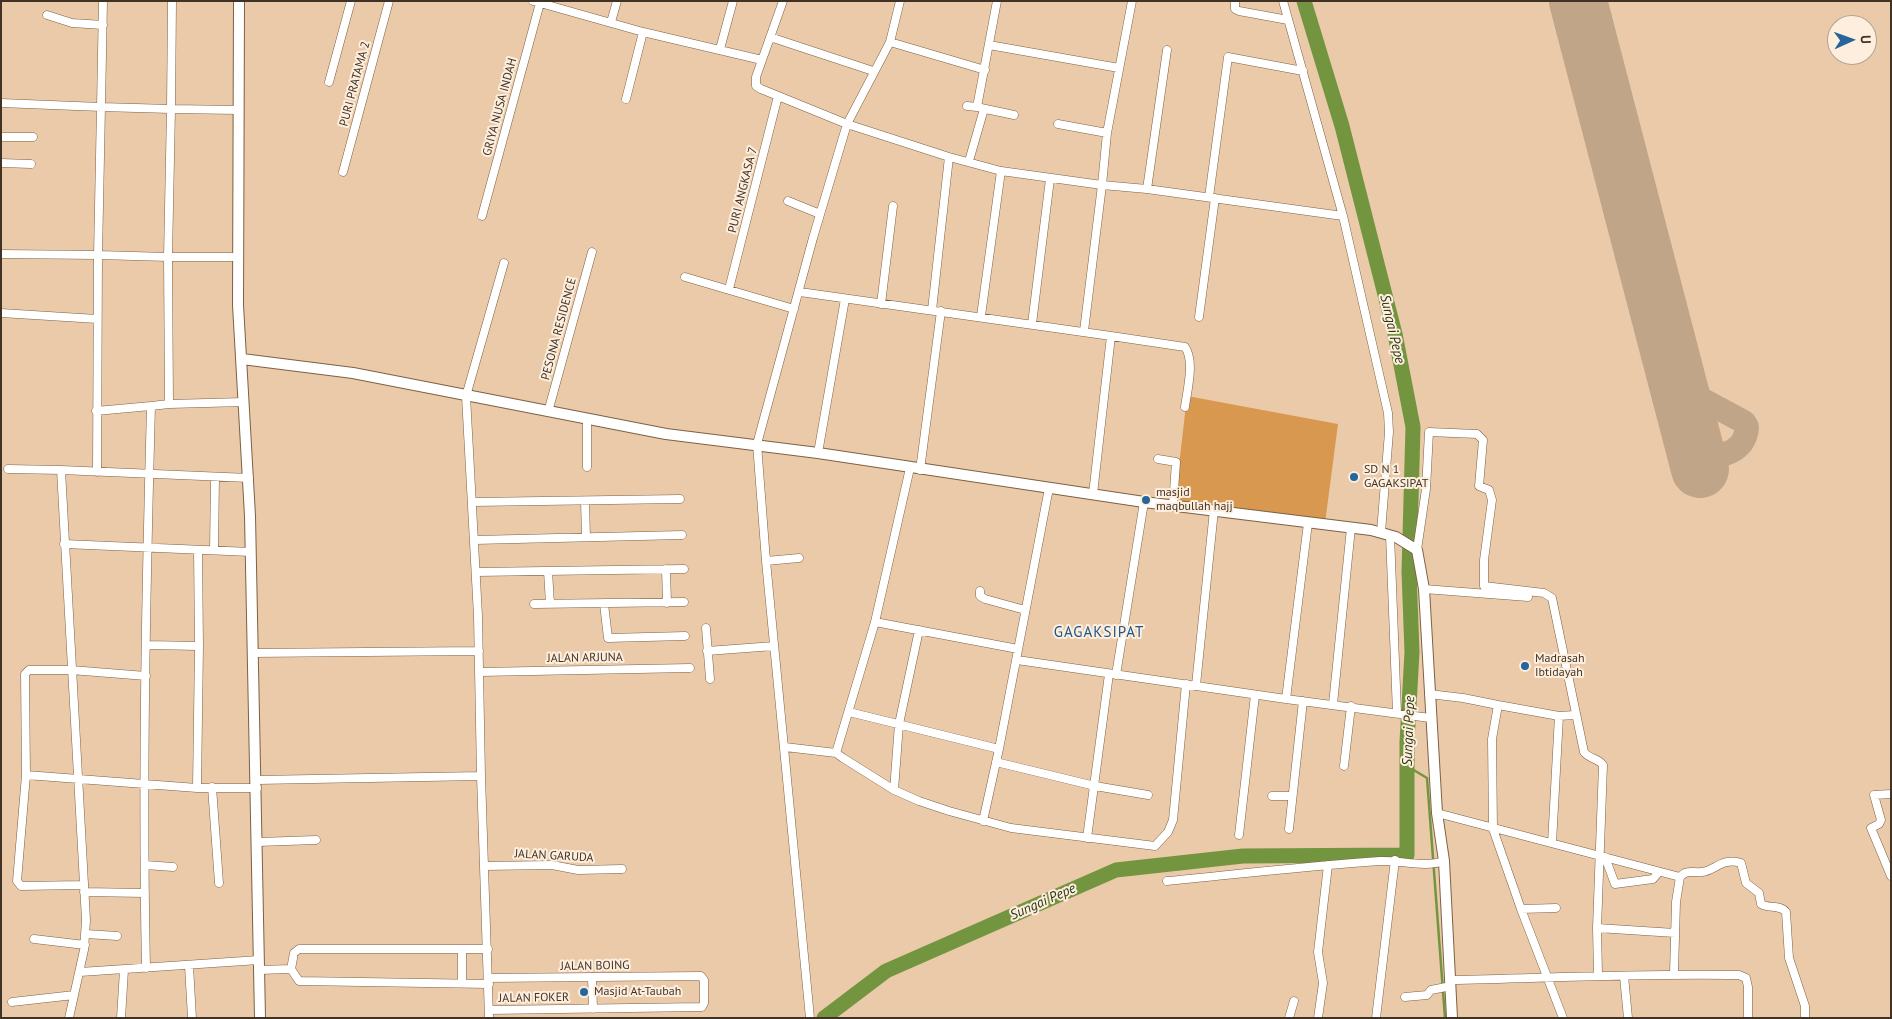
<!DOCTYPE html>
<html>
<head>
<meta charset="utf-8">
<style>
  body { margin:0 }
  #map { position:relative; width:1892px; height:1019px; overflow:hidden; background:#eacaa9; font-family:"PT Sans",sans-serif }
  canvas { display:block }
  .frame { position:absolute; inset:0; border:2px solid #403326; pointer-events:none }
  .north { position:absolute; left:1827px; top:15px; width:50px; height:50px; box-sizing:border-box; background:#feeedd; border:1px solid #b2a394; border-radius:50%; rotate:88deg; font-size:14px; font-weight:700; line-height:20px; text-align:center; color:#403326 }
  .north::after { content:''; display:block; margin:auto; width:18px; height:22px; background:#25659b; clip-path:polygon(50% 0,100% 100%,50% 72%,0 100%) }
</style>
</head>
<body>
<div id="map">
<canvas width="1892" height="1019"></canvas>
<div class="frame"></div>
<div class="north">U</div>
</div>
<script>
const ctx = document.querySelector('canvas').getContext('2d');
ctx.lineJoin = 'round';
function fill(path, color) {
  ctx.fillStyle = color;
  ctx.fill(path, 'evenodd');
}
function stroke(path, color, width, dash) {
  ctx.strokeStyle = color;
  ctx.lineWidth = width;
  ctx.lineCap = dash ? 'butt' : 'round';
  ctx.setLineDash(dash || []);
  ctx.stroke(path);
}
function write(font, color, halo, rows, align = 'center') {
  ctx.font = font + ' "PT Sans",sans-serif';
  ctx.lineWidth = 4;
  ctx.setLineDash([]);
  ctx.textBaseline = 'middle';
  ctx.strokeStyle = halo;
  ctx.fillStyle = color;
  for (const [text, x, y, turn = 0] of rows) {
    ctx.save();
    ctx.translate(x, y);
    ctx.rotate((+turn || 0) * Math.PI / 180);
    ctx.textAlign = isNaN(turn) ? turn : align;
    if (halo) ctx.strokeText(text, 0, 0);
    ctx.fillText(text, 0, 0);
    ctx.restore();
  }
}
fill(new Path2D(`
  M1187,396L1338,424L1325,523L1175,501Z`), '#d8984f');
stroke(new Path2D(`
  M1407,766L1427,778L1445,1018`), '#73953f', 2.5);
stroke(new Path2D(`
  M824,1018L886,971L1116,870L1243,856L1407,855V742L1412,652L1409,572L1413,427L1395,334L1342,126L1304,1`), '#73953f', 15);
stroke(new Path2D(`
  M1673,367L1685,388L1690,393L1744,422L1747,427C1744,469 1677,461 1678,420C1678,414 1681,407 1682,401`), '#c0a589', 24);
stroke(new Path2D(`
  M1578,1L1700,469`), '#c0a589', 58);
const street = new Path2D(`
  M172,1L171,109L238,110
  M533,1L643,32L762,60
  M783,1L756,77V86L761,89L847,124L949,157L1001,171L1102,185L1107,133L1132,1
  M1235,1V9L1239,11L1288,20
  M1283,1L1343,216L1388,413L1389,432L1381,532
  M47,15L72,23L103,25
  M611,22L617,1
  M770,37L873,71
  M890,42L985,70
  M989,45L1119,68
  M720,49L733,1
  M1167,50L1147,189L1343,216
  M329,82L351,1
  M626,99L643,32
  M1,103L101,107L103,1
  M967,106L977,107L997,1
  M101,107L171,109L168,257L98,255Z
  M981,108L1014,115
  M1058,124L1107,133
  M1,137H33
  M969,161L984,109
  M1,163L31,164
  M343,172L389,1
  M1209,197L1228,57L1303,71
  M788,201L820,214
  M482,216L540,3
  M1,254L98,255L97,472
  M685,277L794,309
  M729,289L778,96
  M800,292L1111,336L1093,494
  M881,304L893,206
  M932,310L949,157
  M1,313L97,319
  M981,316L1001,171
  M1199,317L1215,198
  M1032,324L1050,179
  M1084,331L1102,185L1147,189
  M1111,336L1185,347C1195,361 1187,391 1185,407
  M169,404L244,402
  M96,411L151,406
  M548,412L592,252
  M587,419V467
  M818,453L845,299
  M1158,459L1176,462L1173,505
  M910,468L875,622L836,753L843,758L894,790L919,801L949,811L1011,828L1155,846L1168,832L1173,820L1186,684
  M8,469L61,470L86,920L84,950L69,1018
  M61,470L249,478
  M920,470L941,311
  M585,501L586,537
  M473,502L680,499
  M1390,535L1397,713
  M475,540L682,535
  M64,544L251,552
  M214,550L215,477
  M1417,550L1426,489L1429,432L1477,434L1483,440L1479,486L1489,490L1492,500L1484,560V586L1544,593L1552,598L1584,752C1589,759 1598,758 1603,765L1597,928L1598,974
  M766,561L799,558
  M666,569L667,603
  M548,571L550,604
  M476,572L684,569
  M1424,589L1528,597
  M980,591V596L985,599L1025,610
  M534,604L684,602
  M604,604L608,638L685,636
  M875,622L1018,649
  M706,628L710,679
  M146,645L199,646
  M707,651L774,646
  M252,653L479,651
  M1017,660L1286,699L1430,718
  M480,672L690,668
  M1116,675L1144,502
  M1196,685L1214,510
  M1429,694L1463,698L1498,705L1492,739L1493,829L1521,909L1563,1018
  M1286,699L1308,523
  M1333,704L1351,528
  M1498,705L1559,716L1575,715
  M849,712L999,749
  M785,747L836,753
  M996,762L1095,786L1148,795
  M1344,766L1351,706
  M26,775L197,788H257
  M257,780L481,776
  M212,787L219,883
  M197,788L199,646L198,550
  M894,790L899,724L919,630
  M1891,794L1874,795L1881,820L1879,824L1871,828L1891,876
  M1272,796H1292
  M1437,813L1680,877C1687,869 1692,873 1702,872C1715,871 1722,857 1741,863L1746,883L1759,893L1761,904C1768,909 1780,904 1786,912L1789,958L1805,1006V1018
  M983,821L999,749L1049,488
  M1289,829L1303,701
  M1239,835L1255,695
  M1087,838L1109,674
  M258,842L316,840
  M1552,843L1559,716
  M1605,857L1615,884L1653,879L1659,872
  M145,865L173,867
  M484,866L552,865L578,870L622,869
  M1167,881C1238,874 1309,866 1380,861C1400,860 1425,868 1444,861
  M83,885L21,886L17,881L26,775L25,674L29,670H71L146,676
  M84,892L145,893
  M1521,909L1556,908
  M1597,928L1675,933
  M86,934L117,936
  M34,939L85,945
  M462,949V983
  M189,966L192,1018
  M146,968C142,781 146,593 151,406L169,404L168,257H238
  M291,969L294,953L299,949H488
  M259,970L291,969L299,981L489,984
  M80,972L259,960
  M1674,973L1676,902L1680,877
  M1624,976L1628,1018
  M592,977L593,1009
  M488,978L701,976L704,980V1003L702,1007L489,1010
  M1450,980C1547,978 1643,973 1739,975L1746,978L1748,987V1018
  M1405,997L1427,995L1431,990L1451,986
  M12,1002L74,995
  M121,1018L124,970
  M489,1018L481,776L478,616L466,396L504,263
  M810,1018L766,561L757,444L813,238L847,124L890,42L900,1
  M1289,1018L1294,1001
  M1318,1018L1323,983L1318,952L1328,865
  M1376,1018L1395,860`);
const secondary = new Path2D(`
  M239,1L238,305L250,516L260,1018
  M242,359L353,373L666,434L818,453L1144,502L1371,530L1396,537L1417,550L1424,589L1437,813L1444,861L1452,1018`);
stroke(street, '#7d6143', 9);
stroke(secondary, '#7d6143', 12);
stroke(street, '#fff', 8);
stroke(secondary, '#fff', 10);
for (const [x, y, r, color] of [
  [1354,477,5,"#25659b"],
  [1146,500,5,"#25659b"],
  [1525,666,5,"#25659b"],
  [584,992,5,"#25659b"]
]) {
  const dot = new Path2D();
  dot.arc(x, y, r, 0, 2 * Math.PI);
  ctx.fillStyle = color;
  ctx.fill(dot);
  stroke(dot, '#feeedd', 2);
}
write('12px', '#403326', '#feeedd', [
  ["PURI PRATAMA 2",355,84,-75],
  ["GRIYA NUSA INDAH",500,107,-75],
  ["PURI ANGKASA 7",743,190,-76],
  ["PESONA RESIDENCE",559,329,-75],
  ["JALAN ARJUNA",585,658,-1],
  ["JALAN GARUDA",554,856,3],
  ["JALAN BOING",595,966,-1],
  ["JALAN FOKER",534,998,-1]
]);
write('12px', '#403326', '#feeedd', [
  ["SD N 1",1364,470],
  ["GAGAKSIPAT",1364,484],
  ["masjid",1156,493],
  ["maqbullah hajj",1156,507],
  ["Madrasah",1535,659],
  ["Ibtidayah",1535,673],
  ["Masjid At-Taubah",594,992]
], 'left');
write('italic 14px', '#2b3915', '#feeedd', [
  ["Sungai Pepe",1392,329,77],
  ["Sungai Pepe",1409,731,-88],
  ["Sungai Pepe",1043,902,-24]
]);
ctx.letterSpacing = '1px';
write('15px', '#1c5788', '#feeedd', [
  ["GAGAKSIPAT",1099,633]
]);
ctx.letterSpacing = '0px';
</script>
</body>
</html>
